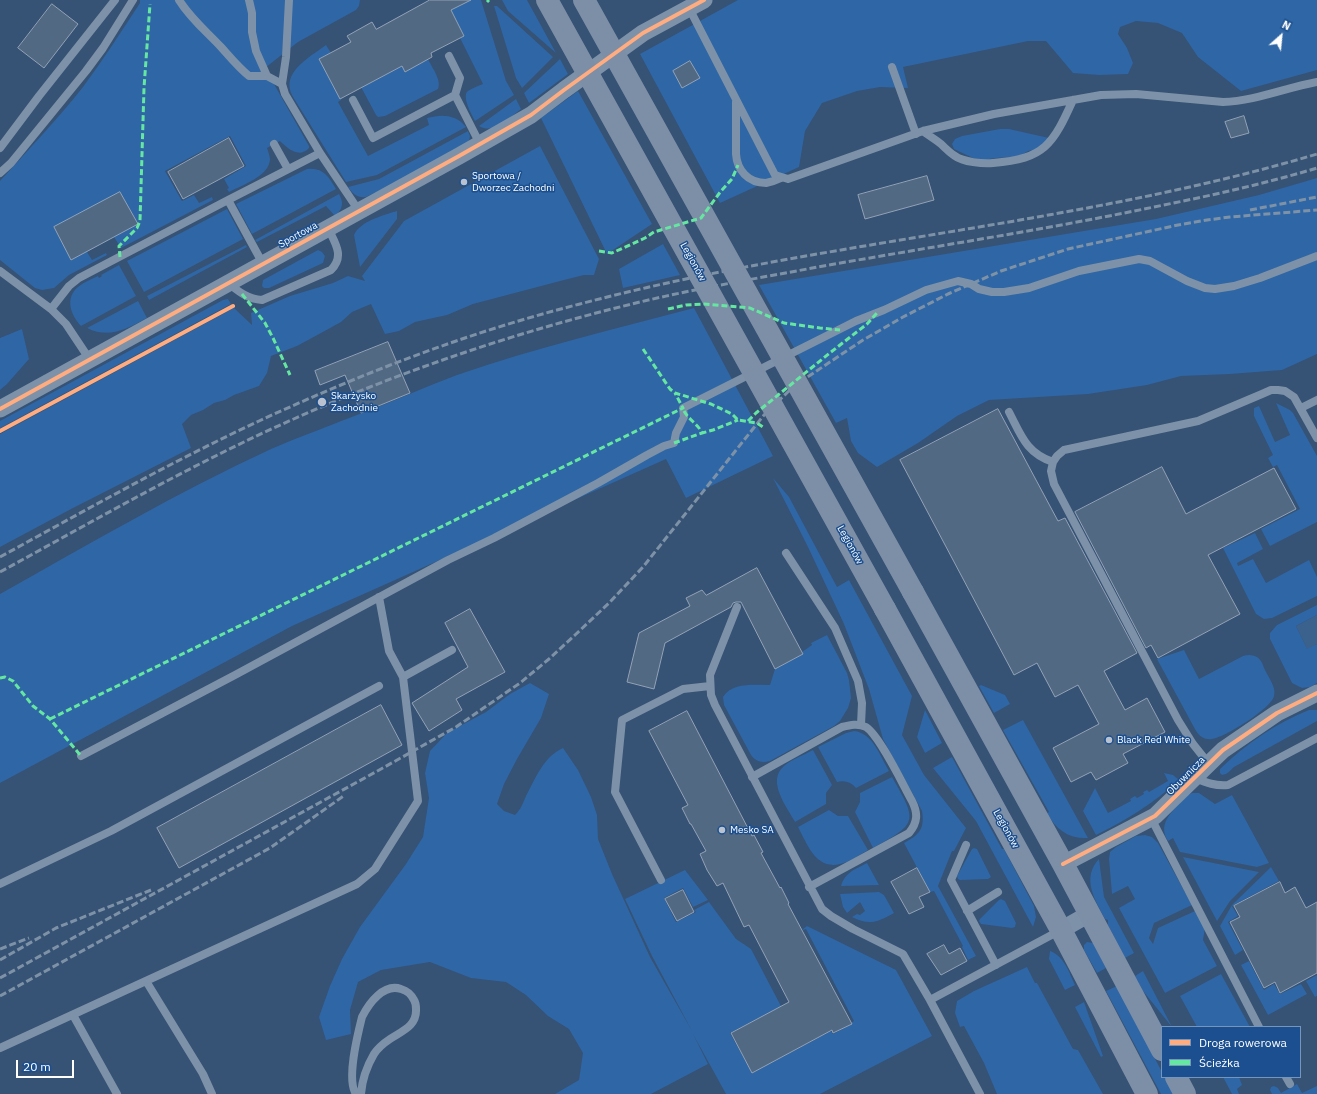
<!DOCTYPE html>
<html>
<head>
<meta charset="utf-8">
<style>
  body { margin:0 }
  #map { position:relative; width:1317px; height:1094px; overflow:hidden; background:#365274; font-family:"IBM Plex Sans",sans-serif }
  canvas { display:block }
  .legend { position:absolute; left:1161px; top:1026px; width:140px; height:52px; box-sizing:border-box; background:#1b4f8f; border:1px solid #7695bc; margin:0; padding:5px 7px; list-style:none; font-size:12px; color:#fff }
  .legend li { display:flex; align-items:center; gap:8px; height:20px }
  .legend b { width:20px; border:1px solid #7695bc }
  .north { position:absolute; left:1261px; top:16px; width:40px; height:40px; -webkit-text-stroke:3px #1b4f8f; paint-order:stroke; rotate:27deg; font-size:11px; font-weight:700; line-height:16px; text-align:center; color:#fff }
  .north::after { content:''; display:block; margin:auto; width:14px; height:18px; background:#fff; clip-path:polygon(50% 0,100% 100%,50% 72%,0 100%) }
  .scale { position:absolute; left:16px; top:1060px; width:58px; height:18px; box-sizing:border-box; border:2px solid #fff; border-top:0; padding-left:5px; font-size:12px; line-height:14px; white-space:nowrap; color:#fff; -webkit-text-stroke:3px #1b4f8f; paint-order:stroke }
</style>
</head>
<body>
<div id="map">
<canvas width="1317" height="1094"></canvas>
<ul class="legend">
<li><b style="height:5px;background:#ffac80"></b>Droga rowerowa</li>
<li><b style="height:5px;background:#66e7a1"></b>Ścieżka</li>
</ul>
<div class="north">N</div>
<div class="scale">20 m</div>
</div>
<script>
const ctx = document.querySelector('canvas').getContext('2d');
ctx.lineJoin = 'round';
function fill(path, color) {
  ctx.fillStyle = color;
  ctx.fill(path, 'evenodd');
}
function stroke(path, color, width, dash) {
  ctx.strokeStyle = color;
  ctx.lineWidth = width;
  ctx.lineCap = dash ? 'butt' : 'round';
  ctx.setLineDash(dash || []);
  ctx.stroke(path);
}
function write(font, color, halo, rows, align = 'center') {
  ctx.font = font + ' "IBM Plex Sans",sans-serif';
  ctx.lineWidth = 3;
  ctx.setLineDash([]);
  ctx.textBaseline = 'middle';
  ctx.strokeStyle = halo;
  ctx.fillStyle = color;
  for (const [text, x, y, turn = 0] of rows) {
    ctx.save();
    ctx.translate(x, y);
    ctx.rotate((+turn || 0) * Math.PI / 180);
    ctx.textAlign = isNaN(turn) ? turn : align;
    if (halo) ctx.strokeText(text, 0, 0);
    ctx.fillText(text, 0, 0);
    ctx.restore();
  }
}
fill(new Path2D(`
  M140,0H360L359,6L356,10L298,42L265,68L309,146V148C299,159 287,148 280,141L267,148C268,151 270,156 270,160C268,177 242,185 229,192L227,189L229,188L224,179L246,166L230,136L165,171L182,201L194,195L199,203L212,197L213,200L121,248L114,237L87,252L92,260L106,253L107,255L69,275L54,288L42,290L35,288L0,260V181C28,150 57,120 83,87C103,60 121,32 140,3Z
  M471,0H481L506,81L514,95L475,121C472,115 461,96 468,91C472,88 478,86 483,84L460,38L464,36L451,10Z
  M502,0H527L556,53L508,11Z
  M738,0H1317V70L1241,91L1198,57L1182,33L1158,23L1136,21L1120,27L1118,34L1127,48L1133,63L1128,74L1099,75L1073,73L1046,41H1028L903,67L908,88L880,87L857,91L822,103L805,131L799,167L720,203L640,54Z
  M494,6H497L553,57L522,88L516,78Z
  M326,45L331,53L319,59L341,100L338,102L368,156L429,125L427,118C441,114 456,114 466,127L377,175L346,182L293,97C279,73 310,57 326,45Z
  M428,59C432,68 442,80 438,89L385,116L378,117L376,115L361,87L402,66L405,72Z
  M560,59L568,74L529,103L524,93Z
  M578,91L652,224L607,254L541,118Z
  M516,99L521,109C509,118 494,135 479,126Z
  M1000,129H1009L1049,138L1038,149L1028,151L1020,156L1013,157L995,158L984,160L973,158L954,149L952,144L955,139L962,136Z
  M468,131L470,136L469,142L416,173L366,197C357,198 353,194 348,187L379,179Z
  M540,146L599,259L594,275H584L564,280L473,304L447,315L415,322L399,331L385,334L371,304L352,312L341,322L321,333L297,346L271,356L267,373L259,386L234,395L225,400L214,403L203,410L191,415L182,424L191,448L73,508L0,547V434L234,308L252,325L251,313L290,296L333,283L348,276L365,281L362,276L404,221Z
  M307,169C323,167 329,177 336,189L252,234L236,204Z
  M1317,178V354L1282,370L1230,374L1181,376L1147,385L1088,394L989,400L957,416L918,443L877,467L858,453L851,441L847,418L836,423L759,285L1156,219L1259,195Z
  M339,194C344,203 343,209 335,216L326,206L257,242L255,240Z
  M227,209L243,239L144,292L127,261Z
  M397,211V219L360,267L354,235C360,221 384,215 397,211Z
  M663,244L680,275L623,288L619,269Z
  M246,245L247,247L149,300L147,296Z
  M318,250L322,252L325,256L323,263L269,288H264L262,286L263,280Z
  M119,265L136,296L81,326C70,314 65,298 78,287C84,282 92,279 98,276L99,278L102,276L101,275Z
  M228,299L231,304L0,428V421L223,300Z
  M138,301L147,318C127,329 109,339 87,328Z
  M694,308L773,456L686,498L666,459L292,626L0,783V594C89,544 178,492 271,449C301,436 332,425 362,413C394,401 425,387 457,375C535,348 615,329 694,308Z
  M22,329L29,359L7,384L0,390V338Z
  M1276,403L1290,410L1293,413L1317,456V522L1270,546L1261,529L1300,509L1277,465L1273,467L1268,458L1273,455L1254,416V408L1259,406L1275,442L1290,435Z
  M773,478L789,497L837,587L849,580L912,696L902,735L924,775L966,828L954,851H952L938,886L976,956L968,960L962,947L963,946L934,891L930,892L904,843C919,835 925,829 922,811L883,739L869,689L844,624L808,547Z
  M1255,533L1263,549L1237,563L1238,566L1253,559L1266,583L1309,560L1317,577V596L1272,618L1264,619L1256,614L1223,548Z
  M1317,605V615L1296,626L1307,648L1317,644V683L1310,687L1302,688L1292,683L1270,639V633L1277,625Z
  M827,635L847,673L849,680L851,698L848,708L840,721L834,726L770,761C762,763 756,762 751,755L724,705L723,697C732,682 755,685 770,685L775,669L803,654L802,652L812,645L811,643Z
  M1184,650L1199,679L1243,656C1252,653 1260,656 1263,665C1266,675 1277,686 1274,696C1272,708 1224,738 1212,739C1205,740 1200,737 1196,731L1157,659Z
  M530,683L549,694L541,718L517,759L504,784L497,804L504,811L515,815C521,809 523,803 526,796C535,779 544,756 563,748L578,770L591,797L597,815L598,839L612,874L650,957L692,1031L652,956L625,899L685,870L708,900L693,907L683,888L664,898L676,922L696,912L694,910L709,902L736,939L751,949L782,1008H778L730,1033L752,1073L831,1031L833,1034L852,1024V1022L854,1021L806,929L803,930V929L807,926L896,970L932,1036L820,1094H726L693,1034L708,1064L651,1094H555L579,1080L583,1053L569,1029L548,1016L526,995L506,982L471,978L430,962L381,970L358,982L350,1010L351,1034L326,1040L319,1017L330,986L342,959L360,927L406,864L423,837L429,798L425,773L430,751L447,733L486,712L510,694Z
  M981,685L1005,695L1010,704L994,713L979,686Z
  M925,710L942,743L925,753L917,737Z
  M1309,710H1317V721L1234,767C1230,770 1229,774 1222,775L1220,773V769C1246,744 1276,723 1309,710Z
  M1023,720L1088,838C1069,839 1056,830 1047,813L1049,812L1003,730Z
  M854,731C873,733 880,756 889,771L856,788C851,782 845,780 837,782L818,747L846,733Z
  M813,750L832,785L826,793V804L795,822C787,807 766,781 784,766C792,759 804,755 813,750Z
  M952,757L1002,849H1004L1034,906L1036,917L1033,927L976,821L933,768Z
  M1164,773L1173,775L1179,780C1154,803 1127,820 1096,835L1083,811L1095,788L1108,813L1131,801L1130,799L1135,796L1137,798L1144,794L1143,792L1147,790L1149,792L1168,781Z
  M892,777C917,821 919,823 873,848L855,812L860,802V793Z
  M1192,793H1199L1215,804L1232,795L1269,863L1257,867L1180,852L1173,838L1168,841C1156,822 1175,809 1188,795Z
  M829,810L838,816H848L868,850C859,855 850,862 840,864C816,870 807,844 798,827Z
  M1145,835L1152,837L1158,843L1192,905L1154,923L1149,938L1153,944L1158,928L1195,911L1205,928L1203,940L1217,966L1165,993L1119,908L1135,899L1128,886L1112,894L1109,859L1110,852L1116,847L1136,836Z
  M974,848L977,849L991,877L988,879L960,880L958,879L957,876L972,849Z
  M1183,857L1259,872L1230,901L1217,921Z
  M1099,859L1104,897L1134,953L1125,958L1108,925V920L1105,919C1095,900 1081,878 1099,859Z
  M867,863L879,885L841,886C845,872 856,869 867,863Z
  M1271,867L1279,881L1232,906L1238,916L1228,922L1243,950L1235,955L1220,926L1232,905Z
  M879,892L884,895L894,913C878,922 869,926 852,917L857,914L860,915L865,911L860,902L847,913L843,907L840,894Z
  M1001,899L1005,901L1016,923L1015,927L1012,928L981,924L979,921L980,919L999,900Z
  M1087,942L1093,943L1106,968L1097,973L1084,950V945Z
  M1050,951C1064,956 1069,972 1075,985L1065,990L1049,959Z
  M1249,961L1264,990L1274,984L1280,994L1301,984L1307,994L1268,1015L1241,965Z
  M1027,967L1035,983H1037L1073,1049L1078,1050L1103,1094H997L984,1063L964,1026L960,1027L955,1013L957,1001L974,991Z
  M1143,971L1172,1027L1143,991L1135,976Z
  M1221,974L1250,1027H1197L1180,996Z
  M1317,975V996L1315,997L1306,981Z
  M1117,986L1162,1072V1077H1165L1174,1094H1161L1106,991Z
  M1084,1002L1103,1056L1101,1057L1075,1007Z
  M1223,1077H1239L1242,1085L1237,1089L1239,1094H1232Z
  M1297,1084L1302,1093L1317,1086V1094H1272L1270,1090L1271,1087L1274,1086L1278,1088L1281,1093Z`), '#2f66a5');
fill(new Path2D(`
  M1317,615V644L1307,649L1296,626Z`), '#3b618d');
const building = new Path2D(`
  M430,0H471L451,10L464,36L431,53L432,57L405,72L402,66L340,99L319,59L351,42L347,36L372,22L376,29Z
  M52,4L78,24L44,68L18,48Z
  M690,61L700,78L682,88L673,71Z
  M1244,116L1249,133L1231,138L1225,122Z
  M229,138L244,166L183,199L168,172Z
  M927,176L934,200L865,219L858,195Z
  M120,192L138,224L71,260L54,227Z
  M388,342L410,393L361,413L345,375L320,385L315,371Z
  M998,409L1058,521L1065,518L1137,653L1104,671L1125,710L1147,698L1165,732L1123,754L1128,763L1096,780L1091,772L1071,782L1053,748L1099,724L1078,685L1055,697L1037,663L1014,675L900,460Z
  M1162,467L1186,514L1274,468L1296,509L1208,555L1240,614L1158,658L1151,645L1146,648L1075,512Z
  M757,568L803,654L775,669L741,602H736L733,603L731,607L665,643L654,689L627,682L639,633L690,606L686,598L702,590L706,595Z
  M470,609L505,672L456,699L462,710L429,731L412,703L468,667L445,623Z
  M381,705L402,745L179,868L157,828Z
  M687,711L752,836L754,835L763,852L761,853L780,888L781,887L789,903L788,904L852,1024L833,1033L832,1030L752,1073L731,1033L789,1002L749,925L744,927L723,883L717,886L707,870L700,854L706,851L691,824H690L682,808L688,805L649,731Z
  M917,868L930,892L919,897L924,907L909,914L891,882Z
  M1280,882L1285,893L1295,887L1306,908L1317,902V973L1280,993L1275,982L1264,988L1230,922L1240,917L1234,906Z
  M683,890L694,912L677,921L665,899Z
  M944,945L949,954L960,948L967,961L941,975L927,954Z`);
fill(building, '#526984');
stroke(building, '#92a2b6', 1);
stroke(new Path2D(`
  M179,0C191,19 206,31 221,47C230,57 238,67 249,76H267
  M249,0L252,13V32L256,51L264,69L267,76L282,84
  M289,0L286,57L282,84L285,94L320,153L359,211
  M689,8L775,175L788,179L923,131L994,114L1101,95L1136,94L1223,102C1255,101 1285,88 1317,82
  M449,56L460,78L455,95
  M892,67L916,134
  M353,100L373,138L455,95L480,144
  M736,102V154C737,170 748,183 766,183C771,182 777,180 781,178
  M923,131C929,136 935,139 941,144C945,148 950,153 955,156C963,162 983,164 993,163C1045,159 1053,144 1073,100
  M274,144L288,169
  M0,148L39,96L115,0
  M0,173L11,163L86,71L103,48L133,0
  M228,200L263,264
  M0,271L51,309
  M228,283C239,292 248,299 262,300L331,270C345,256 335,243 328,228
  M90,360L66,324L51,309L69,286L79,278L228,200L320,153
  M1301,408L1317,400
  M1009,412C1021,435 1026,453 1053,462L1051,471L1054,484L1178,720L1193,744L1209,764
  M1053,462L1057,456L1064,450L1198,421L1262,394L1271,390H1278L1285,391L1294,397L1317,438
  M786,553L835,628L858,681L862,703L861,725
  M737,607L710,675L711,695L715,705L822,909L831,916L853,929L903,954L930,1000
  M403,677L452,650
  M81,756L235,675L448,560L494,538L598,483L647,455L664,446L674,443L676,433L684,417L683,408L856,321L884,310L926,290L958,281L971,284L979,289L992,292H1004L1029,288L1079,271L1139,259L1150,261L1187,281L1205,288L1215,289L1234,286L1260,278L1317,256
  M752,777L842,727C850,725 858,723 866,727C880,736 903,785 912,801C918,813 918,822 909,833L809,887
  M1195,778C1207,783 1215,786 1228,785L1317,738
  M1151,818L1259,1027
  M966,845L951,880L996,965
  M661,880L615,792L622,720L683,689L710,686
  M0,884L111,831L379,686
  M967,911L998,892
  M146,981L203,1074L212,1094
  M73,1015L117,1094
  M0,1048L357,884L375,869L418,801L403,677L389,651L379,597
  M1286,1077L1290,1084
  M356,1094C346,1080 358,1033 362,1017C369,1003 384,983 401,989C408,991 411,994 414,1000C416,1003 416,1005 416,1009C417,1026 402,1031 390,1039C384,1043 378,1048 374,1054C367,1066 362,1080 361,1094
  M980,1094L930,1000L1059,931`), '#7d92a8', 8);
stroke(new Path2D(`
  M0,409L459,156L531,115L564,90L643,33L704,0
  M1063,864L1155,816L1223,750L1277,713L1317,693
  M1061,930L1089,914`), '#7d92a8', 17);
stroke(new Path2D(`
  M913,592L1063,864L1162,1050
  M885,609L1061,930L1147,1094
  M1176,1077L1185,1094`), '#7d8ea7', 22);
stroke(new Path2D(`
  M1250,210L1317,197
  M0,557C86,510 171,462 259,421C363,373 469,332 580,304C822,240 1076,226 1317,154
  M0,572C88,524 175,474 265,432C386,376 511,333 640,302C699,288 759,278 818,267C930,247 1043,230 1154,207C1209,196 1264,184 1317,168
  M0,949L29,938
  M0,960L56,928L151,890
  M0,978L381,769L456,727L520,683L549,659L575,635L609,603L643,567L764,415L794,386L863,340L903,317L948,294L1001,271L1068,249L1178,225L1207,220L1230,217L1317,210
  M0,996L270,848L345,795`), '#7e92a7', 3, [7, 3]);
stroke(new Path2D(`
  M547,0L885,609
  M584,0L913,592`), '#7d8ea7', 22);
stroke(new Path2D(`
  M487,2L489,0
  M599,251L612,253L645,238L654,232L701,218L721,191L732,179L738,165
  M120,257L119,246L137,228L140,221L144,88L150,4
  M242,294L265,323L273,338L290,375
  M668,309L686,305L704,304L750,308L784,323L820,328L840,330
  M643,349L670,389L675,393L711,404L732,414L738,420L757,423L763,427
  M684,411C689,420 698,424 702,433L713,430L738,420
  M748,421L756,413L831,352L867,324L877,313
  M674,443L702,433
  M0,678L5,677L13,681L33,706L50,719L81,756
  M50,719L683,408L675,393`), '#66e7a1', 3, [6, 3]);
stroke(new Path2D(`
  M0,409L459,156L531,115L564,90L643,33L704,0
  M0,431L233,306
  M1063,864L1155,816L1223,750L1277,713L1317,693`), '#ffac80', 4);
for (const [x, y, r, color] of [
  [464,182,4,"#b9c2ce"],
  [322,402,5,"#b9c2ce"],
  [1109,740,4,"#b9c2ce"],
  [722,830,4,"#b9c2ce"]
]) {
  const dot = new Path2D();
  dot.arc(x, y, r, 0, 2 * Math.PI);
  ctx.fillStyle = color;
  ctx.fill(dot);
  stroke(dot, '#1b4f8f', 1.5);
}
write('10px', '#fff', '#1b4f8f', [
  ["Sportowa /",472,176],
  ["Dworzec Zachodni",472,188],
  ["Skarżysko",331,396],
  ["Zachodnie",331,408],
  ["Black Red White",1117,740],
  ["Mesko SA",730,830]
], 'left');
write('10px', '#fff', '#1b4f8f', [
  ["Sportowa",298,235,-29],
  ["Legionów",693,262,61],
  ["Legionów",850,545,61],
  ["Obuwnicza",1186,776,-45],
  ["Legionów",1006,829,61]
]);
</script>
</body>
</html>
